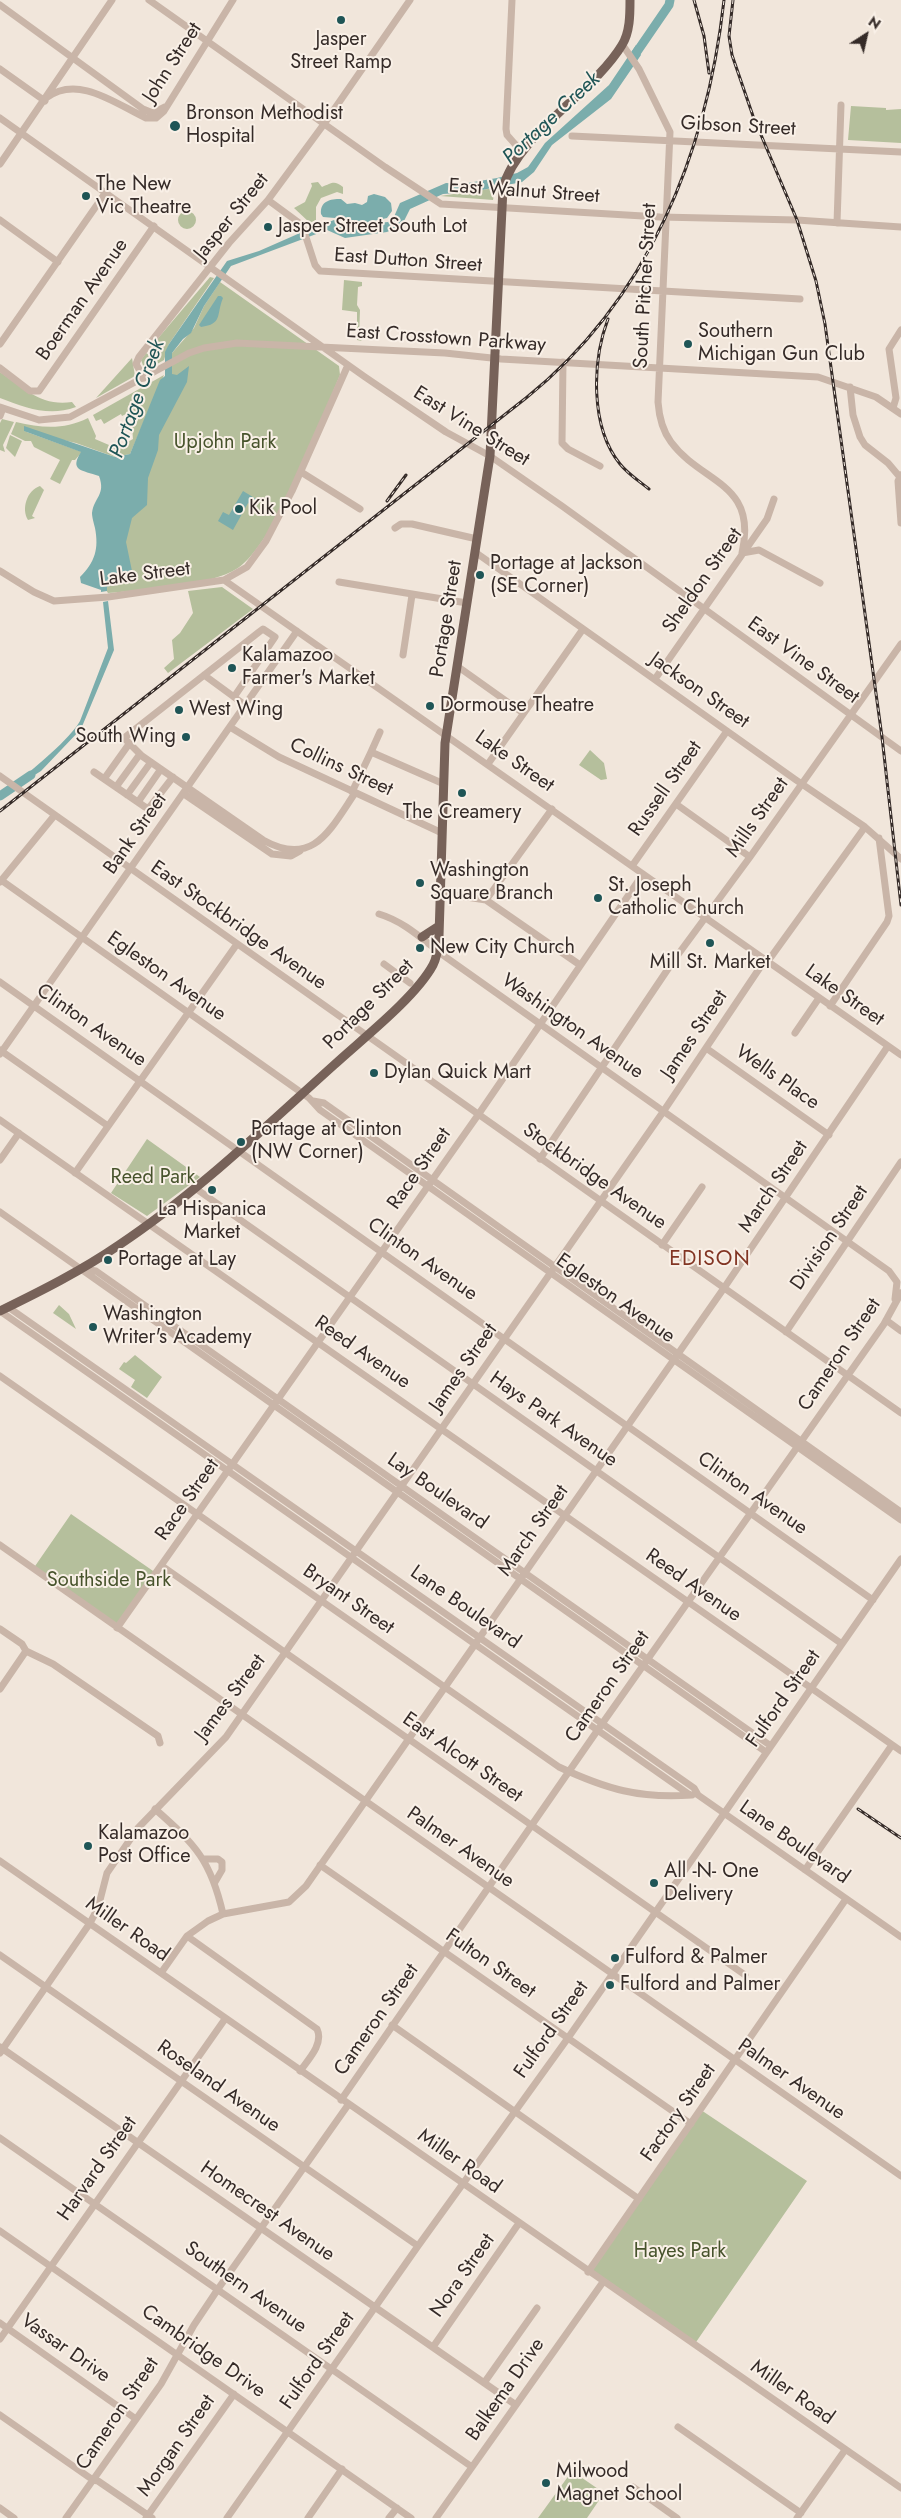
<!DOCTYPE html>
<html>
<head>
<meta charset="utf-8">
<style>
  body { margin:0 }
  #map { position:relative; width:901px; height:2518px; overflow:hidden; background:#f1e6db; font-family:Jost,sans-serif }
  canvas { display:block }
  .north { position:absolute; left:841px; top:10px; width:50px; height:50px; -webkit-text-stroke:4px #f9f0e7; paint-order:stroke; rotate:35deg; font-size:14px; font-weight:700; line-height:20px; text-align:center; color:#352b28 }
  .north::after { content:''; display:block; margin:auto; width:18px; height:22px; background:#352b28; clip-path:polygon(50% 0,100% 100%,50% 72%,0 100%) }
</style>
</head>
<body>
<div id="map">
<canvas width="901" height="2518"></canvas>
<div class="north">N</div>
</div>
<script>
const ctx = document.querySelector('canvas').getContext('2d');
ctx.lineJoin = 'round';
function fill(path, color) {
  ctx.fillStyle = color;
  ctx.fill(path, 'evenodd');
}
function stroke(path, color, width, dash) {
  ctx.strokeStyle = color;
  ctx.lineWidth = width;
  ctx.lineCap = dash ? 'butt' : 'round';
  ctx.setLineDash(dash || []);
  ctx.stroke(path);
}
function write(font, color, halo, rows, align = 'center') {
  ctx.font = font + ' Jost,sans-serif';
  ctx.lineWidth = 4;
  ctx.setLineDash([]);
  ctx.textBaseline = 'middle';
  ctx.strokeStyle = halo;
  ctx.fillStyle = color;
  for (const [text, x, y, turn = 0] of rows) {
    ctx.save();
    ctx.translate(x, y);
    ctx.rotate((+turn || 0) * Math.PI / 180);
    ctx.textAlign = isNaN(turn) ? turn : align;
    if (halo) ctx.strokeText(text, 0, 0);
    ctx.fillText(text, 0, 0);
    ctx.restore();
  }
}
fill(new Path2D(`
  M851,106L886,108V110L901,109V143L848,140Z
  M318,182L322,187C332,183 334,180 343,187V194L337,192L321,198L316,207V220L310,223L294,208L305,202L312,186L311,183Z
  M495,188L493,200L440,196Z
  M178 220a9 9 0 1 1 18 0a9 9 0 1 1-18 0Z
  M210,277L214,278L169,344L164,360L150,368H144L141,360L146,353L149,355L151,353L148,350Z
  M344,280L362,282V286L358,287L357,305L360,310L359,339L362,341L357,340V312L342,310Z
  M220,282L339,366L340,375C321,419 275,544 238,568C208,587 144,590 108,593L106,590L172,375V353L194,328L204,306Z
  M132,358L135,376L96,398Z
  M0,372C23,388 42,407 72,402L76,407C49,417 26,408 0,398Z
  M164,375L130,454L115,457L76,443L24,431L82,452L75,460H72L60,484L50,479L60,460L34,447L31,441H25L11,434L16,422C42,428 64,430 88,418L96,436L95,439L109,445L115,442L119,447L133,439L132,425L136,422L133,416L128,418L126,414L122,416L121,414L104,424L101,419L96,421L93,415Z
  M2,419L14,422L3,445L5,452L0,450V423Z
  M10,435L22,441L15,457L6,448Z
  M40,486L44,490L32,516L35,518L28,520C21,509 27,490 40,486Z
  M222,587L253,609L168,673L164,668L174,659L172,640L180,633L193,613L188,591Z
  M590,750L604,763L607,779L601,780L579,765Z
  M147,1139L200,1177L147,1216L111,1193Z
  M59,1305L69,1314L76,1329L53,1313Z
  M135,1355L162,1377L147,1398L131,1387L135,1380L119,1369L124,1362L126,1363Z
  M71,1514L156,1573L117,1628L33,1569Z
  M701,2110L807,2181L694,2345L588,2272Z
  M572,2471L604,2493L587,2518H538Z`), '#b5bf9c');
fill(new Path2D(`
  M636,45L641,55L611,99L552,145L534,172L522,182L472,192L443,194L410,209L402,225L387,232L345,238L327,230L231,266L204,306L191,333L183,339L172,353V374L177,375L189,366L187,382L159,435L158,450L148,478L147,505L132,518L126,542L132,571L128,577L107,587V591L101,592V590L81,583L80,577C95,562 99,549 95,528C94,524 92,517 92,513C94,497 106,495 99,476C82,470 69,471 81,452L24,431V426L115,457L130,454L160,380L165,376V352L169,344L227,261L259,251L300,233L334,220L349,229L366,224L388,222L393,219L400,203L446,183L462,184L497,178L517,173L528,167L545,143L609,85Z
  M374,194L385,197L391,203L392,211L387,218L352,226L335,218L323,217L321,214C320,201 330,199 341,199L347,204L355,203L362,205L367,202L368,196Z
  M218,296H221L223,298C216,315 223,324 201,327L199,325Z
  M243,491L258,500L254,506L248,503L233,530L218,521L223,512L229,515Z
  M108,601L114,650L81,729L41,771L22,783L19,781C36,766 69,740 80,721L108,648L103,602Z`), '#7badac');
stroke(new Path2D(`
  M632,59L669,5L670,0
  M0,796L31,775`), '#7badac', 9);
stroke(new Path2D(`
  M149,0L385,167L441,204L660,217L797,220L901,227
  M512,0L506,129L507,135L522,152
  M0,5L143,109L153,113L165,107
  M622,44L639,69L670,132L658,402C659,416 662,430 671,442C702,484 758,482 742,553L759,550L820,583
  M0,69L45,101
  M46,98C78,74 116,104 146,118H156L164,111L233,0
  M0,118L365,377L446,432L490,456L562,506L901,751
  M572,136L901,152
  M0,164L112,0
  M268,200L302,225L315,265L320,271L800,299
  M0,220L58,262
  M837,223L841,105
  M0,344L106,192
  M563,362L562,443L568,449L600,466
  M0,368L30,391H39L154,226
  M144,378L136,364L139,357L229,243L268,200L324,124L410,0
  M850,387L853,415L860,437L865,445L888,463L899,476
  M0,407L39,420L70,417L189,353L204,348L237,343L445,353L501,359L818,377L876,397L901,414
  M893,408L896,398L889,349L901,330
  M0,416L3,408
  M301,472L360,509
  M901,475L898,481L901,523
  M395,528L401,524H412L477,539
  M475,552L796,780L865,827L901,859
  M0,571L34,592L54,601L108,597L224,580L901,1055
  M224,580L247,567L266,541L292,491L348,365
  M339,582L467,603
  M403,655L412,595
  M457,666L523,713
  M204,675L245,705
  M655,679L767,519L774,499
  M234,697L275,637L263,629L259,632L124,738L142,756L263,840C313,868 330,830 355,793
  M230,727L279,757L442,833
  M371,752L380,732
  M488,764L583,629
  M94,772L145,807L149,808L173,777
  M0,776L901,1413
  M104,779L129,744
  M116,787L140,754
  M352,792L371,752L444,784
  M184,794L272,854L291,856L300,851
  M127,795L151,762
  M138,802L161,769
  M676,804L750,857
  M632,866L727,731
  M1,880L309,1098L320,1110L901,1520
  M0,882L54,816
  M440,893L486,900L580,965
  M486,900L552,809
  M379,914C406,922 425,942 447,958L889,1271L897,1282L895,1299
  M384,964L410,983
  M0,982L873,1600
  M830,1006L887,922L889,916L879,838
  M795,1033L819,998
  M706,1048L829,1135
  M0,1050L108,1126
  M0,1054L297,631
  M313,1101L324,1103L901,1512
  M0,1120L901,1751
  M540,1159L674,960L750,857L901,644
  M0,1160L19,1133
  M75,1173L237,944
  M195,1188L842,1644
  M0,1212L766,1752
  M662,1245L702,1187
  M83,1269L96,1271L771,1746
  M8,1307L694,1788L698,1795L901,1937
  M0,1311L690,1795
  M886,1320L901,1331
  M786,1332L901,1162
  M0,1376L559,1767C606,1789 640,1799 692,1795
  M0,1545L901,2176
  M162,1566L745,1975
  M117,1628L478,1115L643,874
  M0,1629L22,1644L26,1651L0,1689
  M26,1651L53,1664L158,1736L160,1743
  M155,1809C196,1845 211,1861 223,1914
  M203,1859H218L222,1862V1870L215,1882
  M0,1861L901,2488
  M320,1865L691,2124
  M805,1870L892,1745
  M187,1936L317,2029C324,2044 308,2060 300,2071
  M0,1955L418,2246
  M161,1973L187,1936L208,1921L223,1914L289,1902L306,1886L724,1288L888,1046
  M392,2025L639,2199
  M0,2047L516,2405
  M0,2053L90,1923L98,1908L107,1873L138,1828L226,1737L663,1112L765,960L771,957L865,827
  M341,2100L597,1731L884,1324L901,1293
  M0,2138L472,2467
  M0,2231L411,2518
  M588,2272L846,1899
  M0,2323L136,2419
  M0,2339L225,2019
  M433,2347L519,2223
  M484,2383L537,2308
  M0,2415L93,2480L98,2481L152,2518
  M678,2427L801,2513
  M633,2487L677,2518
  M0,2508L14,2518
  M66,2518L161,2384L194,2325L218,2289L348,2105
  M146,2518L234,2394
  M227,2518L418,2246L568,2038L901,1559
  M308,2518L342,2469
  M389,2518L397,2508
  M436,2518L603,2282
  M797,2518L845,2450`), '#c9b5a8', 7);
stroke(new Path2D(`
  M422,937L439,926
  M0,1311C41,1291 81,1271 119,1245C197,1193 265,1127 334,1065C362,1039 415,998 433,965C438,956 438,946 439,936L445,743L490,456L503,188C517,135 593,93 622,45C630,32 630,15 630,0`), '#776259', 9);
const rail = new Path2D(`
  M694,0L704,36L709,73
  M733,0L729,36L732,55L753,116L797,220L816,281L825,324L882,737L901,905
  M608,319C592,361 590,427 620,464C628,474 639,481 649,489
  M387,501L406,475
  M0,811L526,398C648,300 707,153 724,0
  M858,1809L901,1838`);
stroke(rail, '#352b28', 3);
stroke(rail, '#f9f0e7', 1, [4]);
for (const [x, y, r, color] of [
  [341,20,5,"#1f5556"],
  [175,126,6,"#1f5556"],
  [86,196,5,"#1f5556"],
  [268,227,5,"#1f5556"],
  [688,344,5,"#1f5556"],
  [239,509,5,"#1f5556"],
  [480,575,5,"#1f5556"],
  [232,668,5,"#1f5556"],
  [430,706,5,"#1f5556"],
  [179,710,5,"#1f5556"],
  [186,737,5,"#1f5556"],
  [462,793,5,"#1f5556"],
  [420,883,5,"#1f5556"],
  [598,898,5,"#1f5556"],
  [710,943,5,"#1f5556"],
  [420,948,5,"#1f5556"],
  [374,1073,5,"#1f5556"],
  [241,1142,5,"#1f5556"],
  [212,1190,5,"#1f5556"],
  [108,1260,5,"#1f5556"],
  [93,1327,5,"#1f5556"],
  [88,1846,5,"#1f5556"],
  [654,1883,5,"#1f5556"],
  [615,1958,5,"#1f5556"],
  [610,1985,5,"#1f5556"],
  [546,2483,5,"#1f5556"]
]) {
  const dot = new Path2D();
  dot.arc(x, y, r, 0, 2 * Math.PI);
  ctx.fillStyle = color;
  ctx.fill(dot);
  stroke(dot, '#f9f0e7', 2);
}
write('20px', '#352b28', '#f9f0e7', [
  ["Jasper",341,40,"center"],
  ["Street Ramp",341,63,"center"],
  ["Bronson Methodist",186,114],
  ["Hospital",186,137],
  ["The New",96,185],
  ["Vic Theatre",96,208],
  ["Jasper Street South Lot",278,227],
  ["Southern",698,332],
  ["Michigan Gun Club",698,355],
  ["Kik Pool",249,509],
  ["Portage at Jackson",490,564],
  ["(SE Corner)",490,587],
  ["Kalamazoo",242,656],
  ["Farmer's Market",242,679],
  ["Dormouse Theatre",440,706],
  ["West Wing",189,710],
  ["South Wing",176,737,"right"],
  ["The Creamery",462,813,"center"],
  ["Washington",430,871],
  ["Square Branch",430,894],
  ["St. Joseph",608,886],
  ["Catholic Church",608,909],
  ["New City Church",430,948],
  ["Mill St. Market",710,963,"center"],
  ["Dylan Quick Mart",384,1073],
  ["Portage at Clinton",251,1130],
  ["(NW Corner)",251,1153],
  ["La Hispanica",212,1210,"center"],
  ["Market",212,1233,"center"],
  ["Portage at Lay",118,1260],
  ["Washington",103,1315],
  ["Writer's Academy",103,1338],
  ["Kalamazoo",98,1834],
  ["Post Office",98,1857],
  ["All -N- One",664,1872],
  ["Delivery",664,1895],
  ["Fulford & Palmer",625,1958],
  ["Fulford and Palmer",620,1985],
  ["Milwood",556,2472],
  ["Magnet School",556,2495]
], 'left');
write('20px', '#352b28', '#f9f0e7', [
  ["John Street",173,63,-57],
  ["Gibson Street",738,127,3],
  ["East Walnut Street",524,192,4],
  ["Jasper Street",232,217,-51],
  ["East Dutton Street",408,261,4],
  ["South Pitcher Street",646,286,-87],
  ["Boerman Avenue",83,300,-55],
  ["East Crosstown Parkway",446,339,4],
  ["East Vine Street",471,427,32],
  ["Lake Street",145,575,-7],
  ["Sheldon Street",703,581,-55],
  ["Portage Street",447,619,-81],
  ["East Vine Street",803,661,36],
  ["Jackson Street",699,691,35],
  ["Lake Street",514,762,35],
  ["Collins Street",341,768,25],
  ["Russell Street",666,789,-55],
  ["Mills Street",758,818,-55],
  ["Bank Street",136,834,-55],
  ["East Stockbridge Avenue",238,926,35],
  ["Egleston Avenue",166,977,35],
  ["Lake Street",844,996,35],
  ["Portage Street",369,1005,-45],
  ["Clinton Avenue",91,1026,35],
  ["Washington Avenue",572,1027,35],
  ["James Street",695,1035,-56],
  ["Wells Place",777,1078,35],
  ["Race Street",420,1169,-55],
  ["Stockbridge Avenue",594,1177,35],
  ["March Street",774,1187,-56],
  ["Division Street",830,1238,-56],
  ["Clinton Avenue",422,1260,35],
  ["Egleston Avenue",615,1299,35],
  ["Reed Avenue",362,1353,35],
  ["Cameron Street",840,1355,-56],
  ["James Street",464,1368,-55],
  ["Hays Park Avenue",553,1420,35],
  ["Lay Boulevard",437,1492,35],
  ["Clinton Avenue",752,1494,35],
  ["Race Street",188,1500,-55],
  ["March Street",534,1531,-55],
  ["Reed Avenue",693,1586,35],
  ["Bryant Street",348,1600,35],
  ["Lane Boulevard",465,1608,35],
  ["Cameron Street",608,1687,-55],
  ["James Street",231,1698,-53],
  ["Fulford Street",784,1699,-55],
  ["East Alcott Street",462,1758,35],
  ["Lane Boulevard",794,1843,35],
  ["Palmer Avenue",460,1848,35],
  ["Miller Road",127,1930,35],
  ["Fulton Street",490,1964,35],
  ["Cameron Street",377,2020,-55],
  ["Fulford Street",552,2030,-55],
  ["Palmer Avenue",791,2080,35],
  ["Roseland Avenue",218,2087,35],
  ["Factory Street",679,2113,-55],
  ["Miller Road",459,2162,35],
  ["Harvard Street",98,2169,-55],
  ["Homecrest Avenue",267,2212,35],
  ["Nora Street",463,2276,-55],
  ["Southern Avenue",245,2288,35],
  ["Vassar Drive",65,2349,35],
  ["Cambridge Drive",203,2352,35],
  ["Fulford Street",318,2361,-55],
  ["Balkema Drive",506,2390,-55],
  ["Miller Road",792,2393,35],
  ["Cameron Street",118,2414,-56],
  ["Morgan Street",177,2446,-55]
]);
write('20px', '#47532c', '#f9f0e7', [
  ["Upjohn Park",225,443],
  ["Reed Park",153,1178],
  ["Southside Park",109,1581],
  ["Hayes Park",680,2252]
]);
write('italic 21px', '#1f5556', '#f9f0e7', [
  ["Portage Creek",552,119,-43],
  ["Portage Creek",138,399,-70]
]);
ctx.letterSpacing = '1px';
write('21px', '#823523', '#f9f0e7', [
  ["EDISON",710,1260]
]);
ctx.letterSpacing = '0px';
</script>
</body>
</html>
